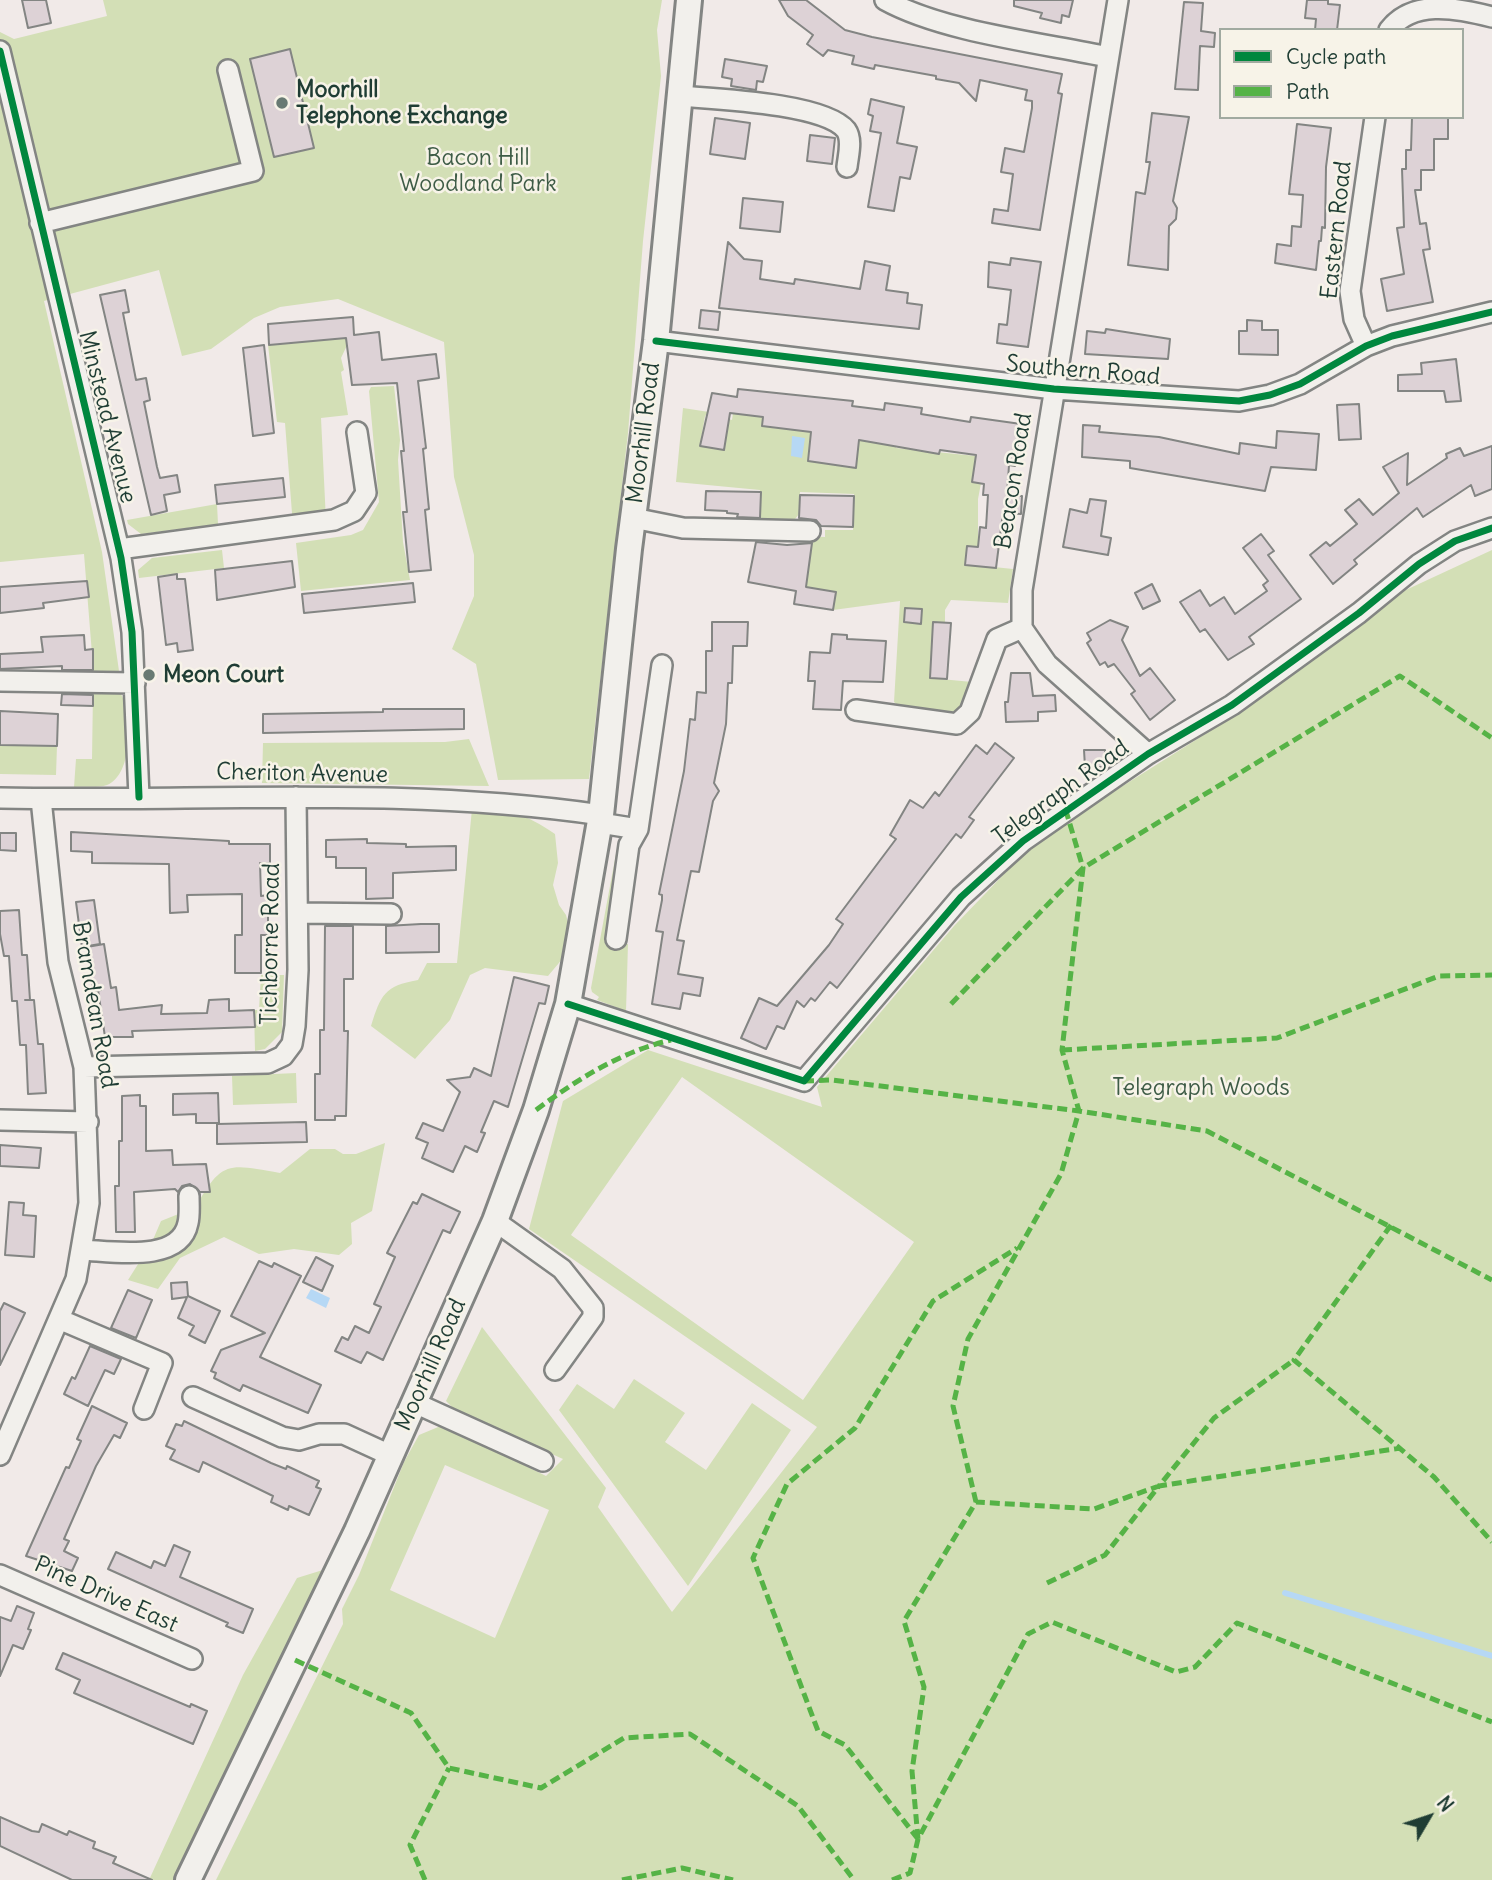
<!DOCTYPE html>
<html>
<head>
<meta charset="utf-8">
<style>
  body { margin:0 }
  #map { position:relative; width:1492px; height:1880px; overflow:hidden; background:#f1eae8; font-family:Delius,sans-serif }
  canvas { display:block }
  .legend { position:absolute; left:1219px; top:28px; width:245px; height:91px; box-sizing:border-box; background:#f7f3e8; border:2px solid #a1aaa0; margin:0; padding:9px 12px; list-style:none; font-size:21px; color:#1f3d34 }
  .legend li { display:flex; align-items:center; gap:14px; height:35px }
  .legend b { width:35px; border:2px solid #a1aaa0 }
  .north { position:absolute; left:1394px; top:1782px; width:70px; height:70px; -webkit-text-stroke:5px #f7f3e8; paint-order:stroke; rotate:51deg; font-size:19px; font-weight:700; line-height:28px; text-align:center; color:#1f3d34 }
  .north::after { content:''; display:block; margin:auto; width:24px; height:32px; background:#1f3d34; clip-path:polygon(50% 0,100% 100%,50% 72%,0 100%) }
</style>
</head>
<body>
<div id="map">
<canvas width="1492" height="1880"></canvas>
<ul class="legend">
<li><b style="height:9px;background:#00873e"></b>Cycle path</li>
<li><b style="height:9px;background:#55b346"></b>Path</li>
</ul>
<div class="north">N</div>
</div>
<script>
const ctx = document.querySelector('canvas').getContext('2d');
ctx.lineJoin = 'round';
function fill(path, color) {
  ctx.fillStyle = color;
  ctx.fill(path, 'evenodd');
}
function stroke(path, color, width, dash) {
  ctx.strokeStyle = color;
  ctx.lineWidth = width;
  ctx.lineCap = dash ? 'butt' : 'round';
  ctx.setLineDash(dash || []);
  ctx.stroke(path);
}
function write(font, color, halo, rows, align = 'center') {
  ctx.font = font + ' Delius,sans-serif';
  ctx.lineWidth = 5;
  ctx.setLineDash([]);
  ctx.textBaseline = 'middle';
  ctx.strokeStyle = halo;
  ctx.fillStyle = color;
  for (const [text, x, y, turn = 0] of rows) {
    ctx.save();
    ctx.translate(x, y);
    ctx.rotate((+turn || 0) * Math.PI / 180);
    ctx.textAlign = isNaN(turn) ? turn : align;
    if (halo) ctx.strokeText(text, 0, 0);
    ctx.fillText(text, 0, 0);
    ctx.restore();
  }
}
fill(new Path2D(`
  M103,0H662L657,30L661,76L643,241L628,433L589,779L498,780L476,664L452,649L474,596V555L454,477L444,342L338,299L280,307L254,318L211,349L182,356L159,270L44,301L102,552L119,671L117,674L94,679L84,554L0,562V32L14,39L107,16Z
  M351,337L341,358L344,370L341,372L348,415L321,418L326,521L293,526L285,423L277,422L268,345Z
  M394,386L400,440L398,460L403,542L410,580L301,591L296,543L351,535L363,530L379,502L369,391L371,387Z
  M683,408L709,412L705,416L700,445L729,419L732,420L733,413L774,419L773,428L786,429L787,421L811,423V433L876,443L897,436L896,448L986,457L978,499V547H967L965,564L1013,569L1008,603L951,600L945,610V623H933L930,678L972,682C969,690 968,701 961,707C946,720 907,716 894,702L900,601L833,610L835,592L797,586L812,543L788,539L789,536L825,537V530H853L854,494L800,492L799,514L792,523L759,526L760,490L676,482Z
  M217,504L218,524L141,534L128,524L127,520Z
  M222,550L224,568L139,578L138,570L152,558Z
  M1492,550V1880H216L343,1624L342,1609L359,1575L404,1462L419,1435L443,1425L546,1476L563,1459L456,1411L446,1401L482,1327L606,1488L598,1507L672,1612L817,1427L529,1229L563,1101L648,1050L822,1107L817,1087L954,926L1037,840L1229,719L1395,595ZM682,1077L914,1242L803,1400L571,1235ZM445,1465L549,1510L495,1638L390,1590Z
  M93,691H119C133,709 134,775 107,785C98,788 83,786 74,787L76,759H92Z
  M469,739L489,786L262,783L263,743L445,742Z
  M0,745L57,746L56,775L0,774Z
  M472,809C509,810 525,813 555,834L558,863L553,885L559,905L566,915L574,945L548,976L485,968L470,975L450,1020L415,1059L371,1026C381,995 384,986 418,980L427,963H457Z
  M618,843L621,844L611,944H628L626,1011L597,1000L599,997L592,992L591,988Z
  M261,975H284L282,1032L265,1049L255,1051L254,1010H259Z
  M296,1073L297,1103L233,1105L232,1076Z
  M385,1143L372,1211L351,1223L352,1244L339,1255L294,1249L259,1254L224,1237L180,1258L158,1289L128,1280L152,1242L161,1221L196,1207C222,1158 231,1165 280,1173L310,1149H335L343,1154H356Z
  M634,1379L685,1413L665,1442L706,1470L752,1403L791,1430L688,1586L559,1410L577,1384L614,1409Z
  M326,1569L176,1880H149L243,1675L297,1578Z`), '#d3dfb6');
fill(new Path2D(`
  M792,436L805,438L802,458L791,456Z
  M311,1289L330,1298L326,1308L306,1298Z`), '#b6d8f5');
stroke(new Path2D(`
  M1285,1593L1492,1656`), '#b6d8f5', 6);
const building = new Path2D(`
  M22,0H46L51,23L28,28Z
  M779,0H806L845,30L872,37L1062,74L1058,93L1062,94L1040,230L992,223L994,209L1008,211L1013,174L1001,172L1005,148L1024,152L1032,108V101L1025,100L1027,90L980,80L976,101L959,83L936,79V76L875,65L874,69L852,64L854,56L828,50L823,56L807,44L813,35L788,16Z
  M1014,0H1073L1069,17L1062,15L1061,23L1040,18L1042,13L1014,6Z
  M1307,0H1328V4L1340,5L1337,30H1315L1316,19L1305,18Z
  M1184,2L1203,3L1201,31L1215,33L1214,47L1200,46L1198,90L1175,89Z
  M290,49L314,148L274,157L250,59Z
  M725,59L767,66L763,82L757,81L756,90L731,86L732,79L722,77Z
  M871,99L904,107L897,143L917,147L910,179L900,177L894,211L868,207L881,133L870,131L873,116L868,114Z
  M1152,113L1189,117L1173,201L1177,208L1176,219L1169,226L1168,270L1128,265L1136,192L1145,194L1150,162H1146Z
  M1412,117L1448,118V139H1434V170H1421V190H1415L1420,224L1426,223L1430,249L1423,250L1433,302L1387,311L1381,279L1404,274L1397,228L1404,227L1402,169H1406V150H1411Z
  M715,118L750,123L745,159L710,154Z
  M1297,124L1331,128L1326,167L1325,228L1322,227L1321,241H1319L1316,270L1275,263L1277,244L1291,246L1292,226L1301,227L1303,195L1289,194Z
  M810,135L835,138L832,164L807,161Z
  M743,198L783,202L780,232L740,228Z
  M728,242L744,259L762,261L760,279L794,284L795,279L860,289L865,261L890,266L886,290L908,293L907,303L922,305L919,329L719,308Z
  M1011,258L1041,262L1028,347L997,343L999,324L1007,325L1011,290L988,287L989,262L1010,265Z
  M125,290L129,312L123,313L136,380L146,378L150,400L144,402L157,467L160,478L177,475L180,492L164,495L167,511L151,515L100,295Z
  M701,310L720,312L718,330L699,328Z
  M353,317L354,335L379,332L382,360L436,354L439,378L418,381L426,448L423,449L429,509L425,510L431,570L409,572L403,512H407L401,451H404L397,383L352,385L346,338L269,345L268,324Z
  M1247,320L1262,321V330H1278V355L1239,354V331H1247Z
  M1106,329L1170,339L1168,359L1085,354L1087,331L1105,333Z
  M264,345L274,433L253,436L243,348Z
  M1456,359L1461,401L1446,402L1444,391H1398V375L1422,374L1421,363Z
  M738,389L853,401L852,406L884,410L885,403L922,408L921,414L970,422L971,417L1021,424L1015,466L1009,465L1007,496H1022L1021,514L1003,513L996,568L965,565L967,546L978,547L980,527L986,528L988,495H983L984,484L972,482L976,455L940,450L939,454L859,440L856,468L808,461L811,432L762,426L763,417L730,413L724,450L700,446L712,393L737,397Z
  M1359,404L1361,439L1339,440L1337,405Z
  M1083,425L1100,426L1099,432L1159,437L1239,454L1240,443L1276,448L1277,431L1319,434L1316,470L1271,467L1265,491L1130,468V461L1082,457Z
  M1492,446V489L1475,496L1471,485L1423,517L1417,508L1354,560L1357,564L1333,584L1310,555L1326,542L1330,546L1357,524L1345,510L1359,499L1373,515L1399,493L1383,467L1408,453L1407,485L1447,458L1446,454L1460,448L1464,456Z
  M283,478L285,497L217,504L215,485Z
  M706,491L761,492L760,518L737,517L738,514L727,513V511L705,510Z
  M800,495L854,496L853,527L821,526L816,520L799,518Z
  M1090,499L1106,501L1101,536L1111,538L1108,555L1063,547L1070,509L1087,513Z
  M1261,534L1274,551L1268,555L1301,599L1249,637L1254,644L1228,660L1205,629L1200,632L1180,602L1200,590L1210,606L1224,597L1235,614L1267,591L1263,585L1268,581L1243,548Z
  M756,542L787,545L812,543L806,587L836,592L833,610L794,604L796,591L748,582Z
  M292,561L295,587L217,600L215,570Z
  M177,574V579H185L193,650L178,652L177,643L166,645L158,577Z
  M87,581L89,597L43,603L44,608L0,613V587Z
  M413,583L415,602L304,613L302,594Z
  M1152,584L1160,601L1143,609L1135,593Z
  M905,608L922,609L921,624L904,622Z
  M1110,620L1128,627L1122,640L1140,676L1150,668L1175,700L1150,720L1131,694L1135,691L1114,664L1108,667L1105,662L1100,665L1087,643L1091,640L1087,633Z
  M712,622H748L747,646H733L732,683H728L726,724L714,783L719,791L713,801L699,872L691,871L677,940L684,941L678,974L703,978L700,996L683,993L680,1009L652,1004L663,932L656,931L662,900V895L659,894L684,771L690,719L695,720L697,692L706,693V651H712Z
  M933,622L951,623L947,679L930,678Z
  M832,634L847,635V639L886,641L883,682L843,681L841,710L813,709L815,681H808L810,652L830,653Z
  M84,635L85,650L93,649V670H62V666L0,669V654L43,652L41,637Z
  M1011,673H1030L1033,696L1055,695L1056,711L1038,712V721L1006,722L1005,702H1008Z
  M62,694L93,695V706L61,705Z
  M383,709H464V729L263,733V714L383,712Z
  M0,711L58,714L57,746L0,745Z
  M995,743L1014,758L969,817L974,820L961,838L956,834L837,988L830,982L815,1001L811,998L804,1007L797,1001L784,1029L777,1026L766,1049L741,1038L759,998L777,1006L829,945L843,924L836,919L896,839L890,835L910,800L923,808L935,792L939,796L976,745L987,754Z
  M1084,750H1105L1106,767H1085Z
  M71,832L229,841V844H270V863H260L261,896L268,895V935H261V973H235V935H242V894L187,895L188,912L170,913L169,864L92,863V852L71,851Z
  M0,833H16V851L0,850Z
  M367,839V843L406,844V847L456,846V870L393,873V898L366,899V868H336V857H326V840Z
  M94,900L100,944L82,947L76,902Z
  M19,910L22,955H27L30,1000H25H34L38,1044H43L46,1093L28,1094L26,1045H20L17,1001H12L9,956H4L0,934V911Z
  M421,924H439V952L386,953V926Z
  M325,926H353V979H344V1031H348L346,1116H335V1120H315V1074H320V1030H324Z
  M104,944L111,988L116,987L119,1010L162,1005L161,1014L207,1013L209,1000L229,999V1011L254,1010L255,1027L132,1031L133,1037H105L98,990H101L93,991L87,947Z
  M514,977L549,986L545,1004L539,1003L508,1107L494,1101L481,1132L485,1133L477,1152L465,1146L453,1172L422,1158L428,1143L416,1138L423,1123L443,1131L460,1092L447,1080L470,1077L474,1068L491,1076Z
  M218,1093L219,1123H196V1114L173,1115V1094Z
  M140,1095V1106H146V1151L172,1150L173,1165L206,1164L210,1192H200L190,1184L182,1186L178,1192L175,1189L134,1192L135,1232H116L115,1186H119V1141H122V1096Z
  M306,1122L307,1142L217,1144V1124Z
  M0,1145L41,1148L39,1168L0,1166Z
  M422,1194L460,1212L450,1233L443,1230L383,1360L367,1352L361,1363L335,1351L342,1337L348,1340L355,1326L369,1333L381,1307L374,1304L395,1257L387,1253L413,1202L417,1204Z
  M9,1202L24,1203L23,1215L36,1216L34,1257L5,1255Z
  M316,1257L333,1266L322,1291L303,1282Z
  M259,1261L272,1267L274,1263L301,1276L260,1357L321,1385L308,1413L243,1385L240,1391L214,1378L216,1373L211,1371L221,1350L265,1333L231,1316Z
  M187,1282L188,1296L220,1311L205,1343L189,1335L194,1326L178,1318L187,1297L172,1299L171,1283Z
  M128,1290L152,1300L136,1338L111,1328Z
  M4,1303L25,1313L0,1365V1311Z
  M90,1346L121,1359L114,1374L105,1370L88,1406L64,1394L72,1377L75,1379Z
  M92,1406L127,1423L120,1438L114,1435L96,1466L64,1539L69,1541L64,1551L78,1558L72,1571L26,1556L66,1467L69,1468L81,1441L77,1439Z
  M184,1421L271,1463L286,1469L287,1466L319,1481L316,1487L321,1489L309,1515L289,1506L288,1510L271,1502L273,1496L203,1462L199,1472L170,1459L175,1450L166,1446L176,1424L182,1426Z
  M174,1545L190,1552L180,1577L253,1609L243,1633L226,1626L228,1623L108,1569L116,1552L151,1568L154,1561L165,1566Z
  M17,1606L34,1613L28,1629L31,1630L23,1649L13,1645L0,1676V1617L11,1621Z
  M63,1653L190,1707L191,1704L207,1711L193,1744L74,1693L80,1680L56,1669Z
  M0,1817L32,1831L39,1832L42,1824L67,1835L69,1831L95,1842L93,1848L116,1857L113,1863L152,1880H72L0,1846Z`);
fill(building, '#ddd2d6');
stroke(building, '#838583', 2);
const minor = new Path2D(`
  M885,0C943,32 1042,43 1108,57
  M1118,0L1022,590V628L1047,664L1148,754
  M1389,30C1412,0 1454,7 1492,17
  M0,51L121,558L132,632L139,797
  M679,96C714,99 824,103 846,130C853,140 848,156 847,167
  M40,223L253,171L228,70
  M656,341L1054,389L1239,401L1270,395L1300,384L1366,346L1392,336L1492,312
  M1366,346L1354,319L1350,291L1375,117
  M633,518L683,528L810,531
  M119,549L334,520L354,511L366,493L357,432
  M0,681L135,683
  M856,710L957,724L970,712L997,639L1022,628
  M0,798C200,802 403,786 601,815
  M600,823L638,829
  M298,913L391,914
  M616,939L629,845L638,829L662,665
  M568,1004L804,1081L961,897L1023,841L1148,754L1232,705L1359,613L1419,564L1455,541L1492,528
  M84,1067L268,1063L283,1056L292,1044L295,1026L298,970L296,797
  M0,1120L88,1122
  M495,1221L562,1269L593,1308V1317L555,1370
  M81,1250C111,1251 180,1264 188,1223C190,1215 189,1204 189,1196
  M61,1320L162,1363L144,1409
  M193,1397L282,1437L299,1440L319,1434H344L392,1456
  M415,1403L543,1461
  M0,1455L76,1279L89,1203L84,1067L58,962L41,799
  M0,1575L192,1659`);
const major = new Path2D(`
  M188,1880L357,1531L495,1221L536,1110L568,1004L601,815L629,549L656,341L689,0`);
stroke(minor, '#838583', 24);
stroke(major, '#838583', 30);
stroke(minor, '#f2f0ec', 19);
stroke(major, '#f2f0ec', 24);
stroke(new Path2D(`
  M951,1004L1083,868L1400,676L1492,738
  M1062,1050L1277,1038L1439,976L1492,975
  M804,1081L832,1080L1079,1111L1207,1131L1492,1280
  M536,1110C578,1079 620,1052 671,1040
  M1391,1225L1294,1360L1434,1477L1492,1542
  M976,1502L953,1406L968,1339L1061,1174L1079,1111L1062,1050L1083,868L1066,811
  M1047,1583L1105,1555L1159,1486L1400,1448
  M295,1660L411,1713L449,1768L541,1788L624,1738L690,1734L798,1806L854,1880
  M918,1839L845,1745L818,1731L753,1558L787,1484L855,1428L933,1301L1017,1248
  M918,1839L912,1771L924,1687L904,1621L976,1502L1094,1509L1159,1486L1214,1418L1294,1360
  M425,1880L410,1845L449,1768
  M622,1880L682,1868L733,1880
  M892,1880L910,1873L918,1839L1028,1634L1052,1622L1176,1672L1195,1667L1237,1623L1492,1722`), '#55b346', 5, [10, 5]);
stroke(new Path2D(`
  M0,51L121,558L132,632L139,797
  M656,341L1054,389L1239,401L1270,395L1300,384L1366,346L1392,336L1492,312
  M568,1004L804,1081L961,897L1023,841L1148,754L1232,705L1359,613L1419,564L1455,541L1492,528`), '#00873e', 7);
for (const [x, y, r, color] of [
  [282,103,7,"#687a73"],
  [149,675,7,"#687a73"]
]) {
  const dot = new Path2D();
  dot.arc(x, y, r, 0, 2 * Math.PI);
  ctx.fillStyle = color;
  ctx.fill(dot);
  stroke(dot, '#f7f3e8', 2.5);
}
write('bold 23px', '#1f3d34', '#f7f3e8', [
  ["Moorhill",296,90],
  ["Telephone Exchange",296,116],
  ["Meon Court",163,675]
], 'left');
write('23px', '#3e5c46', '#f7f3e8', [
  ["Bacon Hill",478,158],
  ["Woodland Park",478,184],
  ["Telegraph Woods",1201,1088]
]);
write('23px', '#1f3d34', '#f7f3e8', [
  ["Eastern Road",1337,230,-84],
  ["Southern Road",1083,371,5],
  ["Minstead Avenue",107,417,76],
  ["Moorhill Road",644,433,-83],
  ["Beacon Road",1014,481,-81],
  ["Cheriton Avenue",302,774,1],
  ["Telegraph Road",1061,793,-36],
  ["Tichborne Road",271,944,-89],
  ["Bramdean Road",94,1005,80],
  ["Moorhill Road",431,1365,-66],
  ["Pine Drive East",106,1595,24]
]);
</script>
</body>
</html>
